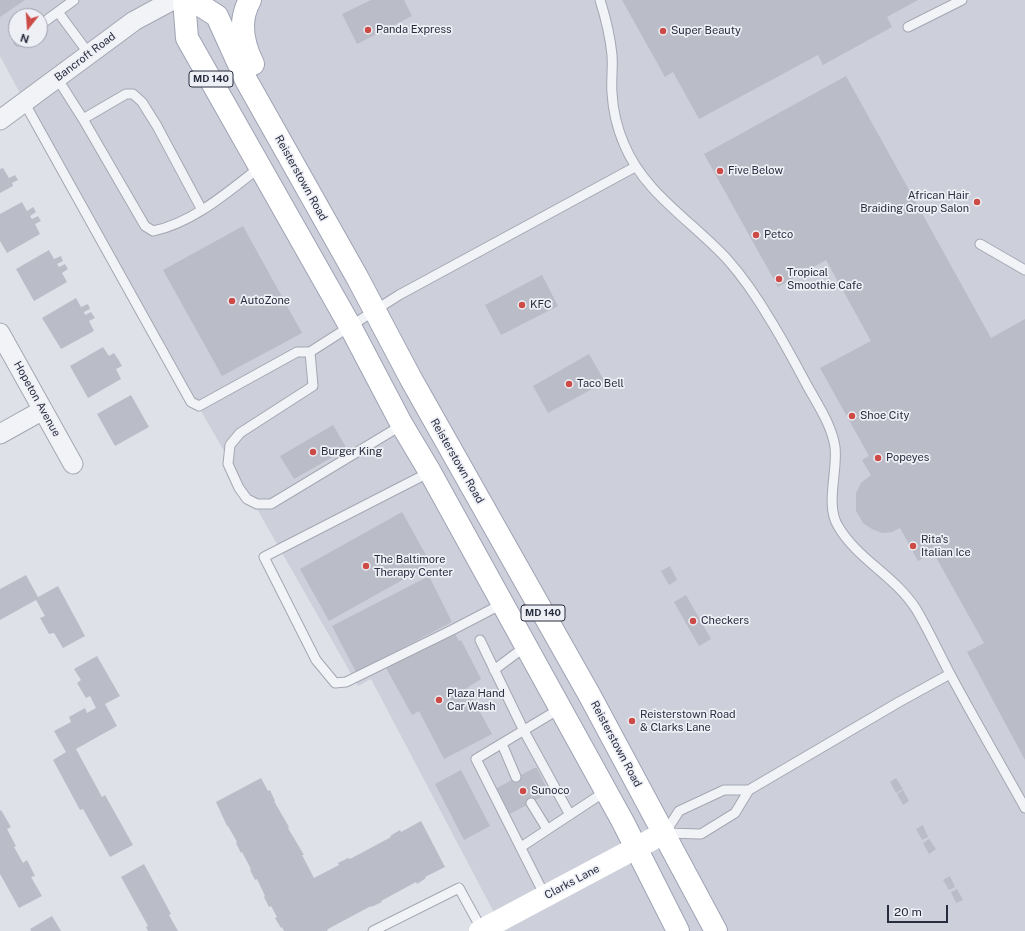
<!DOCTYPE html>
<html>
<head>
<meta charset="utf-8">
<style>
  body { margin:0 }
  #map { position:relative; width:1025px; height:931px; overflow:hidden; background:#dfe1e8; font-family:"Public Sans",sans-serif }
  canvas { display:block }
  .north { position:absolute; left:8px; top:8px; width:40px; height:40px; box-sizing:border-box; background:#eff0f6; border:1px solid #9fa2ad; border-radius:50%; rotate:197deg; font-size:11px; font-weight:700; line-height:16px; text-align:center; color:#282c3f }
  .north::after { content:''; display:block; margin:auto; width:14px; height:18px; background:#cc4b46; clip-path:polygon(50% 0,100% 100%,50% 72%,0 100%) }
  .scale { position:absolute; left:887px; top:905px; width:61px; height:18px; box-sizing:border-box; border:2px solid #282c3f; border-top:0; padding-left:5px; font-size:12px; line-height:14px; white-space:nowrap; color:#282c3f; -webkit-text-stroke:3px #eff0f6; paint-order:stroke }
</style>
</head>
<body>
<div id="map">
<canvas width="1025" height="931"></canvas>
<div class="north">N</div>
<div class="scale">20 m</div>
</div>
<script>
const ctx = document.querySelector('canvas').getContext('2d');
ctx.lineJoin = 'round';
function fill(path, color) {
  ctx.fillStyle = color;
  ctx.fill(path, 'evenodd');
}
function stroke(path, color, width, dash) {
  ctx.strokeStyle = color;
  ctx.lineWidth = width;
  ctx.lineCap = dash ? 'butt' : 'round';
  ctx.setLineDash(dash || []);
  ctx.stroke(path);
}
function write(font, color, halo, rows, align = 'center') {
  ctx.font = font + ' "Public Sans",sans-serif';
  ctx.lineWidth = 3.5;
  ctx.setLineDash([]);
  ctx.textBaseline = 'middle';
  ctx.strokeStyle = halo;
  ctx.fillStyle = color;
  for (const [text, x, y, turn = 0] of rows) {
    ctx.save();
    ctx.translate(x, y);
    ctx.rotate((+turn || 0) * Math.PI / 180);
    ctx.textAlign = isNaN(turn) ? turn : align;
    if (halo) ctx.strokeText(text, 0, 0);
    ctx.fillText(text, 0, 0);
    ctx.restore();
  }
}
fill(new Path2D(`
  M0,0H1025V931H482L499,922L371,679L358,686L23,99L0,56ZM16,16H40V40H16Z`), '#cdd0da');
fill(new Path2D(`
  M0,0H25L0,17Z
  M371,0H404L412,16L357,44L342,14Z
  M622,0H918L887,17L892,27L823,65L818,55L699,119L673,72L665,77Z
  M846,76L991,338L1025,319V760L967,652L984,643L933,552L918,561L900,528L892,532L882,533L872,529L863,523L856,511V493L861,483L871,475L862,460L869,456L820,368L871,341L826,260L778,287L704,154Z
  M3,168L9,178L15,175L18,180L12,183L13,186L0,193V169Z
  M22,202L27,211L33,207L36,212L30,216L32,219L38,216L41,221L35,224L40,234L7,253L0,241V214Z
  M243,226L302,333L222,376L163,270Z
  M49,250L54,259L61,256L63,261L57,264L59,267L65,264L68,269L62,273L67,282L34,301L16,269Z
  M542,275L558,306L501,335L485,305Z
  M76,298L81,307L88,304L90,309L84,312L85,315L91,312L95,318L89,321L94,331L61,349L42,318Z
  M103,347L109,356L114,353L118,359L122,366L116,369L121,379L88,398L70,366Z
  M589,354L605,382L548,413L533,386Z
  M131,395L149,427L115,446L97,414Z
  M333,425L347,449L294,479L280,456Z
  M402,512L431,564L329,621L300,569Z
  M670,566L677,580L669,585L661,571Z
  M26,575L38,597L58,586L85,636L63,648L54,633L49,634L40,618L45,616L36,600L0,620V589Z
  M429,576L452,622L356,672L332,626Z
  M686,595L711,639L699,646L674,602Z
  M454,632L459,641L461,640L481,679L467,688L492,734L444,759L419,711L412,715L386,668Z
  M97,656L120,696L105,704L117,726L76,749L102,797L105,795L133,845L110,857L83,809L80,810L53,760L66,752L54,731L71,722L69,717L85,708L87,713L96,708L90,696L86,698L77,683L81,680L74,669Z
  M534,768H537L549,793L510,814L497,790V788Z
  M461,770L490,826L464,840L435,784Z
  M261,778L268,791L270,790L275,801H274L289,827L288,828L304,855H302L314,878L339,865L338,863L348,858L350,859L391,837L390,836L400,830L401,832L421,821L445,867L425,877L426,878L417,884L416,882L381,901L382,902L371,907V906L328,929L327,931H284L282,927L281,928L275,918L277,917L271,906L269,907L264,897L265,896L257,879L255,880L250,870L251,869L242,852L241,853L236,843L237,842L228,826H227L216,802Z
  M896,778L903,789L896,793L890,782Z
  M903,790L909,801L903,805L897,794Z
  M1,810L11,827L7,829L16,846L14,847L23,863L27,860L35,876L31,877L42,896L19,908L0,874V811Z
  M923,825L928,837L922,840L916,829Z
  M929,839L936,849L929,854L923,843Z
  M144,864L171,914L169,915L178,931H148L146,927L148,926L121,877Z
  M950,876L955,887L949,890L943,880Z
  M957,889L963,900L956,903L951,892Z
  M52,916L61,931H31L30,929Z`), '#babcc8');
const lane = new Path2D(`
  M600,0C606,19 610,35 612,55C613,68 611,81 612,93C613,110 617,128 624,144C644,193 692,221 727,259C744,278 758,299 771,321C784,342 796,365 808,387C818,405 832,426 835,447C838,471 825,505 838,526C857,559 895,576 916,609C928,629 938,651 949,672C973,717 1000,763 1025,808
  M58,12L89,54
  M40,25L74,0
  M908,27L962,0
  M19,41V40
  M57,78L83,119L145,226L153,231C193,223 229,191 260,167
  M24,102L191,402L199,406L297,352H310L399,295L635,167
  M83,119L126,94H133L142,102L157,126L202,210
  M980,244L1025,270
  M310,352L313,386L240,433L230,445L228,464L239,488L247,499L257,504H271L402,425
  M430,472L264,557L316,660L335,683L346,682L452,630L502,604
  M480,640L524,731L570,815
  M494,670L526,646
  M502,744L516,777
  M531,803L547,829
  M665,833L701,834L735,813L749,790L899,702L950,674
  M665,833L679,811L724,790H749
  M521,847L606,791
  M545,896L476,759L561,708
  M373,931L459,888L482,930`);
const street = new Path2D(`
  M0,120L134,21L173,0
  M0,333L73,464
  M0,434L43,410`);
const primary = new Path2D(`
  M184,0L187,38L350,326L402,425L430,472L623,822L678,931
  M192,0L217,16L246,80L357,277L411,379L590,696L716,931
  M250,0C238,21 243,44 253,64`);
stroke(lane, '#a4a7b2', 11);
stroke(street, '#a4a7b2', 21);
stroke(primary, '#9fa3b4', 24);
stroke(lane, '#f2f3f7', 9);
stroke(street, '#f2f3f7', 19);
stroke(new Path2D(`
  M480,931L664,833`), '#fff', 22);
stroke(primary, '#fff', 22);
for (const [x, y, r, color] of [
  [368,30,4,"#cc4b46"],
  [663,31,4,"#cc4b46"],
  [720,171,4,"#cc4b46"],
  [977,202,4,"#cc4b46"],
  [756,235,4,"#cc4b46"],
  [779,279,4,"#cc4b46"],
  [232,301,4,"#cc4b46"],
  [522,305,4,"#cc4b46"],
  [569,384,4,"#cc4b46"],
  [852,416,4,"#cc4b46"],
  [313,452,4,"#cc4b46"],
  [878,458,4,"#cc4b46"],
  [913,546,4,"#cc4b46"],
  [366,566,4,"#cc4b46"],
  [693,621,4,"#cc4b46"],
  [439,700,4,"#cc4b46"],
  [632,721,4,"#cc4b46"],
  [523,791,4,"#cc4b46"]
]) {
  const dot = new Path2D();
  dot.arc(x, y, r, 0, 2 * Math.PI);
  ctx.fillStyle = color;
  ctx.fill(dot);
  stroke(dot, '#eff0f6', 1.5);
}
for (const [x, y, w] of [
  [211,79,44],
  [543,613,44]
]) {
  const box = new Path2D();
  box.roundRect(x - w / 2, y - 8, w, 16, 3);
  ctx.fillStyle = '#eff0f6';
  ctx.fill(box);
  stroke(box, '#282c3f', 1);
}
write('bold 10px', '#282c3f', null, [
  ["MD 140",211,79],
  ["MD 140",543,613]
]);
write('11px', '#282c3f', '#eff0f6', [
  ["Panda Express",376,30],
  ["Super Beauty",671,31],
  ["Five Below",728,171],
  ["African Hair",969,196,"right"],
  ["Braiding Group Salon",969,209,"right"],
  ["Petco",764,235],
  ["Tropical",787,273],
  ["Smoothie Cafe",787,286],
  ["AutoZone",240,301],
  ["KFC",530,305],
  ["Taco Bell",577,384],
  ["Shoe City",860,416],
  ["Burger King",321,452],
  ["Popeyes",886,458],
  ["Rita's",921,540],
  ["Italian Ice",921,553],
  ["The Baltimore",374,560],
  ["Therapy Center",374,573],
  ["Checkers",701,621],
  ["Plaza Hand",447,694],
  ["Car Wash",447,707],
  ["Reisterstown Road",640,715],
  ["& Clarks Lane",640,728],
  ["Sunoco",531,791]
], 'left');
write('11px', '#282c3f', '#eff0f6', [
  ["Bancroft Road",85,57,-37],
  ["Reisterstown Road",301,178,61],
  ["Hopeton Avenue",37,399,61],
  ["Reisterstown Road",457,461,60],
  ["Reisterstown Road",616,744,62],
  ["Clarks Lane",572,882,-28]
]);
</script>
</body>
</html>
